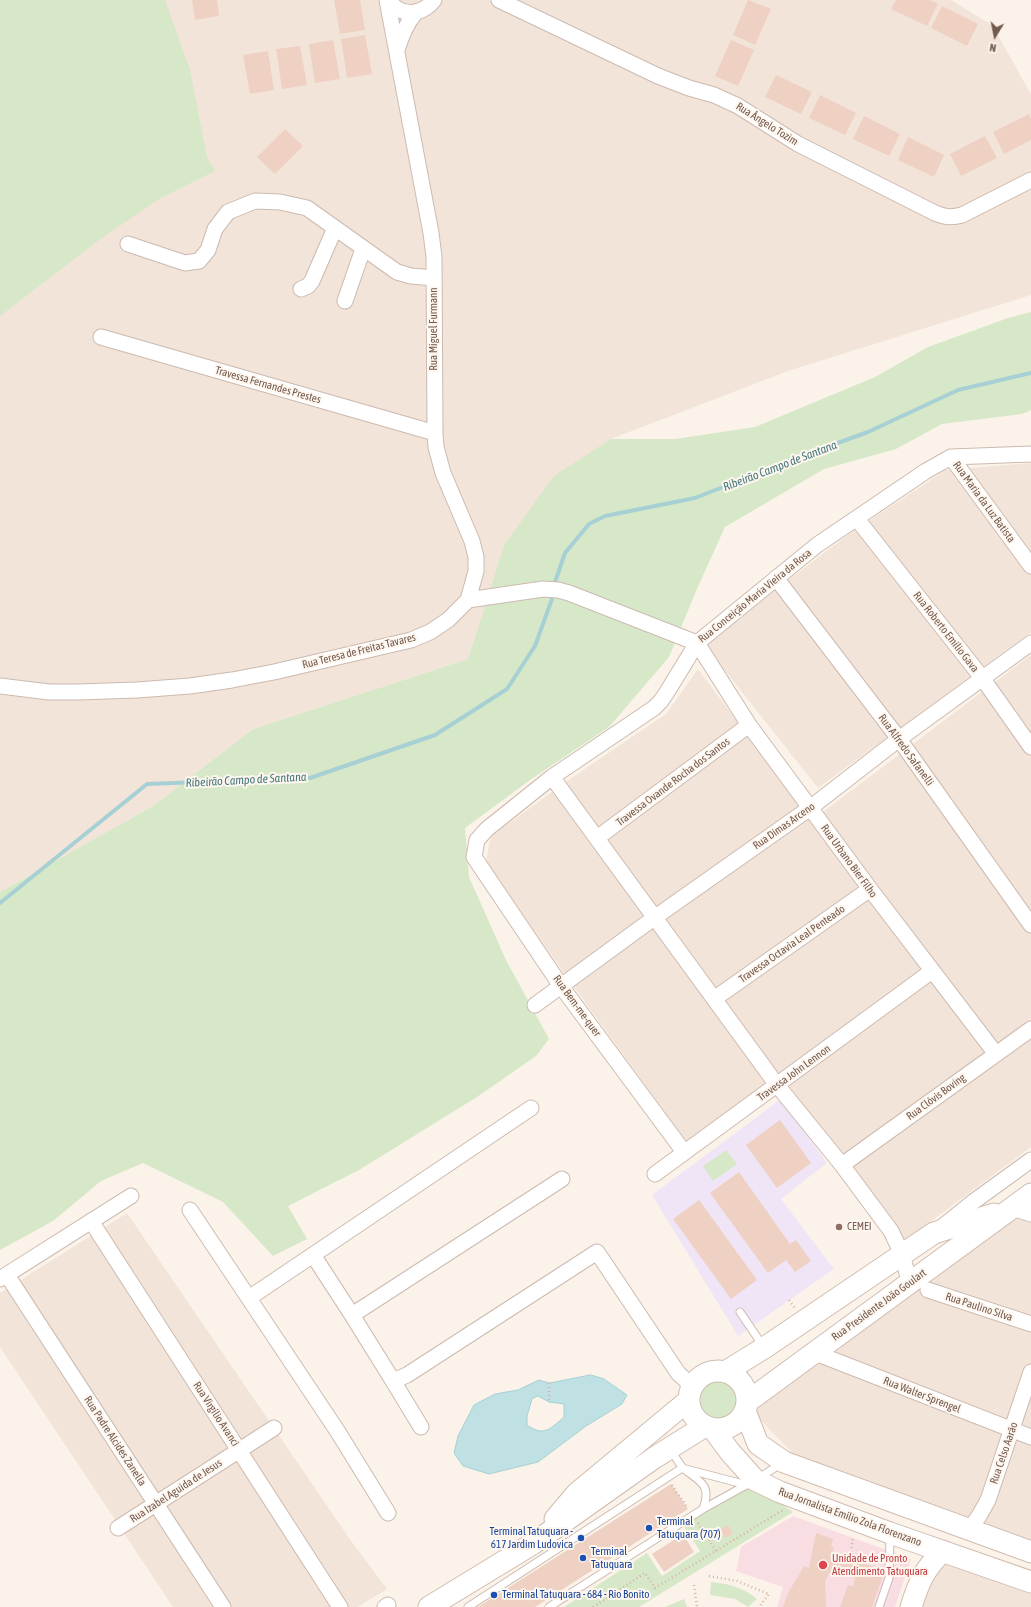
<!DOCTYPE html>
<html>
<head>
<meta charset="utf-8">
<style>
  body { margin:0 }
  #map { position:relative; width:1031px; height:1607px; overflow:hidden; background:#fbf3e9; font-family:"Asap Condensed",sans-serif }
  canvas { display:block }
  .north { position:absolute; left:975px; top:16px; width:40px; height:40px; -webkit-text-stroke:3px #fef7ef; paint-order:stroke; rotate:190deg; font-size:11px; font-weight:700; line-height:16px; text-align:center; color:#73594e }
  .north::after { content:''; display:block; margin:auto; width:14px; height:18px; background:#73594e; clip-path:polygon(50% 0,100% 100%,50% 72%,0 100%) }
</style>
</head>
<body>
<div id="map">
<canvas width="1031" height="1607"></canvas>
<div class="north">N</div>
</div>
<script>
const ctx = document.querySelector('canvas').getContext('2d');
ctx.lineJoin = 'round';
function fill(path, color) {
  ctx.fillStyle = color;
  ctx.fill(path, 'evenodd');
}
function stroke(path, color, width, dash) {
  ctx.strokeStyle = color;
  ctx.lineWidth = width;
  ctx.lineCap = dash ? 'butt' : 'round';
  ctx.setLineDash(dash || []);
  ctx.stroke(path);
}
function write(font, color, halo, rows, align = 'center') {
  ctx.font = font + ' "Asap Condensed",sans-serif';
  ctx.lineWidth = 4;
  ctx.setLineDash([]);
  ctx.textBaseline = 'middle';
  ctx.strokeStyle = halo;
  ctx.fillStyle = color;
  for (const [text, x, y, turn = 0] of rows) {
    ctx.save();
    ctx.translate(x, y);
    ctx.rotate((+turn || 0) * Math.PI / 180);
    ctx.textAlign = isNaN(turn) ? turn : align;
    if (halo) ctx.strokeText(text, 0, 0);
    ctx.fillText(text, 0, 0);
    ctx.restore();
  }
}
fill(new Path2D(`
  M0,0H951L992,25L1031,94V295L788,371L611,439L504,545L468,659L253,729L153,806L0,892Z
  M1031,463V632L818,788L704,644L849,534L946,470Z
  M1031,655V1147L903,1242L780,1073L686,1141L563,972L486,862L491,836L570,779L666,714L698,669L811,821Z
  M1031,1200V1543L800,1461L749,1408Z
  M127,1213L349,1538L387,1589L358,1607H173L0,1347V1293Z
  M947,1563L1031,1593V1607H920L934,1567Z`), '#f2e4d8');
fill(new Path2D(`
  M781,1099L827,1163L781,1199L834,1269L738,1336L652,1195Z`), '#f0e5f7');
fill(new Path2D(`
  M793,1516L911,1559L895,1607H777L783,1587L736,1571L741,1547Z`), '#f8dde2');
fill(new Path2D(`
  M0,0H165L190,70L207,157L215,171L159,199L99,240L0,316Z
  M1031,312V410L1022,414L942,424L896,449L824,469L725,527L696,591L669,657L609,727L530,780L465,828L469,877L506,960L549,1039L536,1056L477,1097L359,1170L288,1206L307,1239L273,1256L223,1202L143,1163L101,1181L53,1221L0,1250V892L153,806L253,729L468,659L504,545L554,476L611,439H675L755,427L875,377L928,347L1008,318Z
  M726,1150L737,1164L713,1181L703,1166Z
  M698 1400a20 20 0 1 1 40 0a20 20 0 1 1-40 0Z
  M747,1489L780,1503L793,1512L639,1607H564L647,1553L662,1576L700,1551L683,1525Z
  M711,1582C729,1584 743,1587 757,1599L748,1607L735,1599L710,1595Z
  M684,1599L687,1607H665Z`), '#d7e8c8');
const water = new Path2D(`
  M591,1375L604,1379L627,1395L622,1404L586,1426L538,1462L489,1474L463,1466L454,1453L458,1436L474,1405L495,1394L518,1390L539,1380L549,1383ZM538,1396L549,1402L564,1404V1417C550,1429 544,1437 527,1425V1416L532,1399Z`);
fill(water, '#bfe1e3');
stroke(water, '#a6d0d4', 1);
stroke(new Path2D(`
  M555,582L565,553L589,524L605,516L695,498L802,456L868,432L958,390L1031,373
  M0,903L147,784L310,778L435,735L507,689L535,646L552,599`), '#a6d0d4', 4);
fill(new Path2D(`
  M192,0H217L219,16L195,20Z
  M334,0H360L365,30L340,34Z
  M748,0L771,9L755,45L733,35Z
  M896,0H930L938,4L927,26L891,9Z
  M942,6L978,24L967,46L931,28Z
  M365,35L372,74L347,78L341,39Z
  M333,40L340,79L315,83L309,44Z
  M731,40L754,50L738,86L715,76Z
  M300,46L307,85L282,89L276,49Z
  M268,51L274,90L250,94L243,55Z
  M776,75L812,92L801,114L765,97Z
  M820,95L856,113L845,135L809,118Z
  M1029,114L1031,119V140L1004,154L993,132Z
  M864,116L900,134L889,156L853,139Z
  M285,129L303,146L275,174L257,157Z
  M985,136L997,158L961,176L950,154Z
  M908,137L944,155L934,177L898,160Z
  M780,1120L811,1163L777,1188L746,1145Z
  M739,1172L790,1244L796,1240L811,1261L795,1272L786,1260L768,1273L710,1193Z
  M699,1200L757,1280L731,1299L673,1219Z
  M671,1484L688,1509L535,1607H478Z
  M728,1525L733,1534L725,1538L720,1530Z
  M816,1533L833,1539L831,1546L834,1548L830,1557L838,1560L839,1557L885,1570L872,1607H840L848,1585L853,1586L855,1578L837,1572L836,1574L830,1572L825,1581L826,1607H783L788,1593L804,1566L809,1568Z
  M683,1534L694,1552L664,1572L652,1554Z`), '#eed1c3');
const lane = new Path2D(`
  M740,1312L763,1346
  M671,1450C675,1456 679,1464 684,1469C700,1482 712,1484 703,1509
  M759,1478L782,1463
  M468,1607L682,1468L747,1485
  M549,1607L703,1509L748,1484
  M879,1607L889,1578L890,1535`);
const street = new Path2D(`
  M387,0L431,233L434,257L435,433L436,447L443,473L472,541L476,557V571L468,600
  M388,0C401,17 421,16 434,0
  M499,0L658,76L689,88L714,95L738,106L798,144L935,213C945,217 951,218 962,215L1031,180
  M397,50C402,35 406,24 416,12
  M128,244L185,263L199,261L208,250L215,229L228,212L255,201L280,202L307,208L397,272L411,276L434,278
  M301,289L308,286L312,281L335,228
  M345,301L363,249
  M101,337L435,433
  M951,457L1031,566
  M857,519L983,679L1031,747
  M776,578L899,739L1031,925
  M697,643L749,725L870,889L996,1054
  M0,686L49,692H78L137,690L190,686L232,680L274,672L411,640L430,632L448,620L468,600L543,589L558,590L569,593L697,643
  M552,777L777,1085L842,1165L891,1231L902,1254L908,1277L907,1282L901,1290
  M597,838L749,725
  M714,999L870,889
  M535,1005L654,918L810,808L899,739L1031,643
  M684,1152L561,986L474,857L477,840L487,829L552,777L654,708L661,701L667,692L697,643L817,545L926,471L951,457L1031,454
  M842,1165L1031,1029
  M655,1174L932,971
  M1012,1208L1031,1214
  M190,1210L338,1432L388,1513
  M91,1221L340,1607
  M942,1227L973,1202L1031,1160
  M313,1255L352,1315L393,1381L407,1375L597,1252L678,1373L692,1386
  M7,1275L223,1607
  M0,1279L131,1196
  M928,1290L1031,1324
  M249,1298L531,1108
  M352,1315L562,1179
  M813,1352L1031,1437
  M393,1381L421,1427
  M118,1528L274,1428
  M968,1531L979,1516L988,1500L1031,1372
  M385,1607L388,1605`);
const secondary = new Path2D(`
  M689 1400a29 29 0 1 1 58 0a29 29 0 1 1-58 0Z
  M725,1372L764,1348L934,1233L994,1214
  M747,1402L1031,1194
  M745,1411L758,1444L784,1462L1031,1552
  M713,1429L730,1452L755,1480L780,1492L890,1533L1031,1582
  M555,1519L577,1493L689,1400
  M429,1607L534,1543L654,1458L705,1426
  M911,1607C919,1582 924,1569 943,1551`);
stroke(lane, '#ccbab0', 9);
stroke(street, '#ccbab0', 17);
stroke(secondary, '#d1bcb0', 23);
stroke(new Path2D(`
  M789,1300L795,1308
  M549,1383V1402
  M672,1485L687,1507
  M698,1523L716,1551
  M850,1560L853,1537
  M709,1576L737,1581L769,1594L759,1607
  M694,1585L697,1607
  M593,1607L645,1573L655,1588L783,1510`), '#d3b4a6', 2.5, [1, 3]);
stroke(lane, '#fff', 7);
stroke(street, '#fff', 15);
stroke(secondary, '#fff', 21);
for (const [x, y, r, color] of [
  [839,1227,4,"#8d6e63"],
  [649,1528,4,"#1a4fb4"],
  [581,1538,4,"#1a4fb4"],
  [583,1558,4,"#1a4fb4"],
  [823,1565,5,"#e0444e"],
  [494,1595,4,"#1a4fb4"]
]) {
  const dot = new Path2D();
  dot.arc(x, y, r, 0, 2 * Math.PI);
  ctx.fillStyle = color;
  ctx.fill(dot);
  stroke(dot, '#fef7ef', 1.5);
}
write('11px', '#73594e', '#fef7ef', [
  ["Rua Ângelo Tozim",767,124,32],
  ["Rua Miguel Furmann",434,329,-90],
  ["Travessa Fernandes Prestes",268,385,16],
  ["Rua Maria da Luz Batista",984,502,54],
  ["Rua Conceição Maria Vieira da Rosa",755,596,-39],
  ["Rua Roberto Emílio Gava",946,632,52],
  ["Rua Teresa de Freitas Tavares",359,651,-14],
  ["Rua Alfredo Safanelli",906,750,54],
  ["Travessa Ovande Rocha dos Santos",673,782,-37],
  ["Rua Dimas Arceno",784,826,-35],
  ["Rua Urbano Bier Filho",849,861,54],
  ["Travessa Octavia Leal Penteado",792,944,-35],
  ["Rua Bem-me-quer",577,1006,54],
  ["Travessa John Lennon",794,1073,-36],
  ["Rua Clóvis Boving",936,1097,-36],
  ["Rua Presidente João Goulart",879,1305,-36],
  ["Rua Paulino Silva",979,1307,18],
  ["Rua Walter Sprengel",922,1395,21],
  ["Rua Virgílio Avanci",216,1414,57],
  ["Rua Padre Alcides Zanella",115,1441,57],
  ["Rua Celso Aarão",1004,1453,-71],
  ["Rua Izabel Aguida de Jesus",176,1491,-33],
  ["Rua Jornalista Emílio Zola Florenzano",850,1517,20]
]);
write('11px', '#785e54', '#fef7ef', [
  ["CEMEI",847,1227]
], 'left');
write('11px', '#164399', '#fef7ef', [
  ["Terminal",657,1522],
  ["Tatuquara (707)",657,1535],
  ["Terminal Tatuquara -",573,1532,"right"],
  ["617 Jardim Ludovica",573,1545,"right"],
  ["Terminal",591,1552],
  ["Tatuquara",591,1565],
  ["Terminal Tatuquara - 684 - Rio Bonito",502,1595]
], 'left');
write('11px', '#be3a42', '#fef7ef', [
  ["Unidade de Pronto",832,1559],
  ["Atendimento Tatuquara",832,1572]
], 'left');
write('italic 12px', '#47797e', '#fef7ef', [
  ["Ribeirão Campo de Santana",780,466,-21],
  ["Ribeirão Campo de Santana",246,780,-3]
]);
</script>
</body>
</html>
